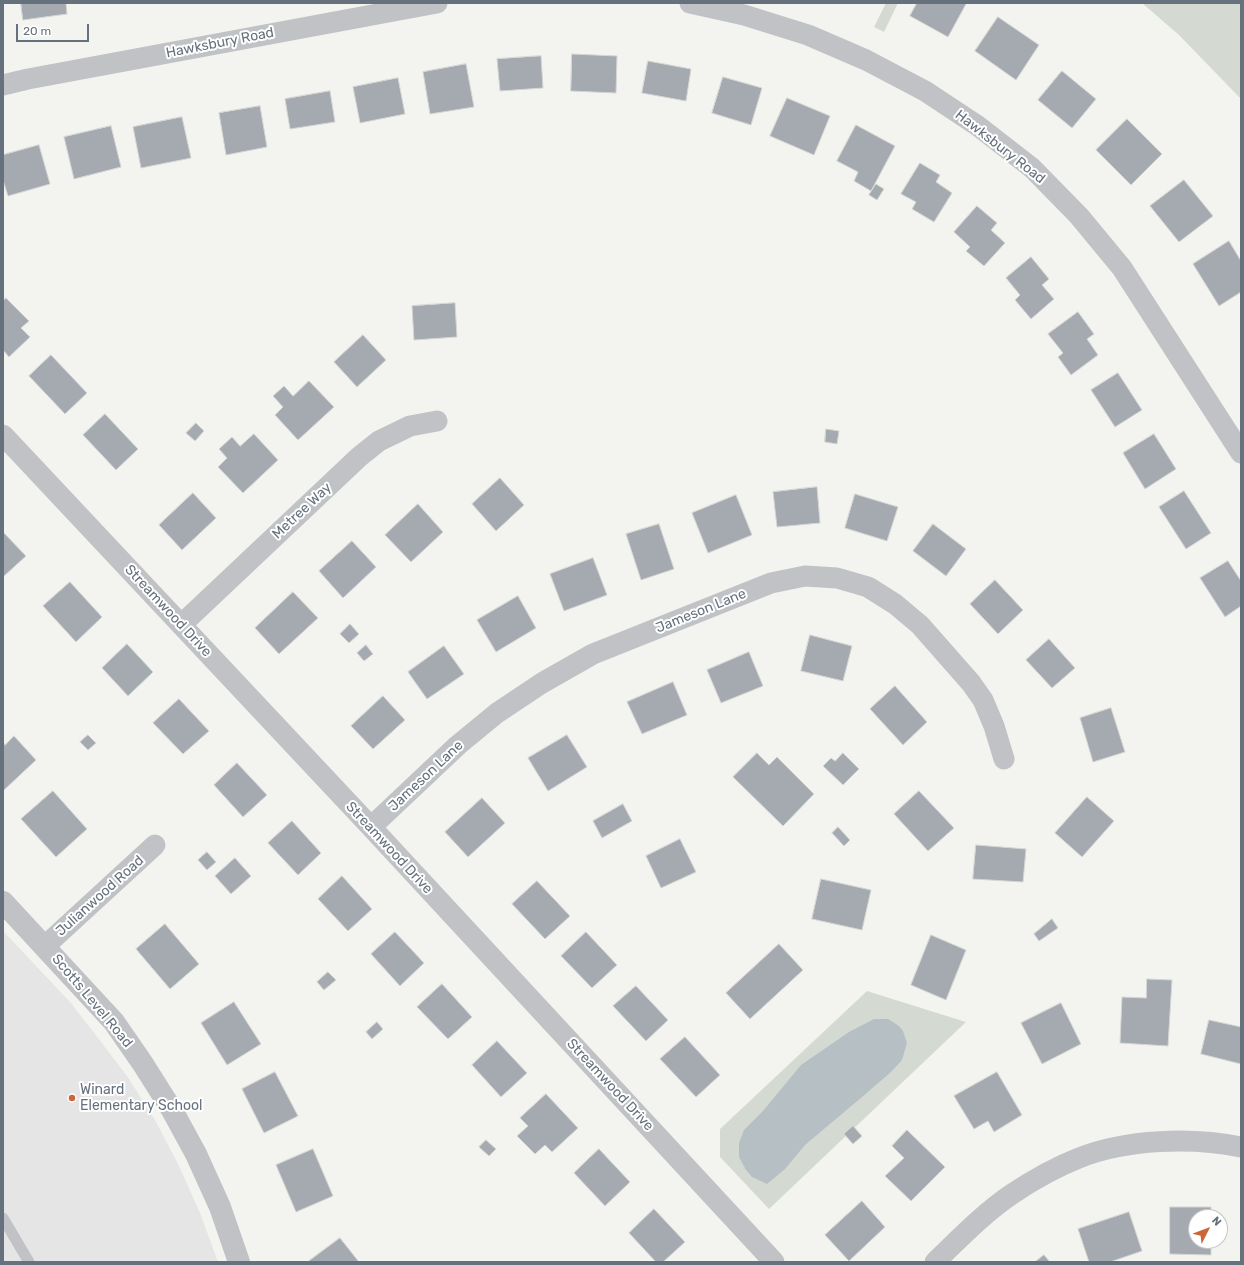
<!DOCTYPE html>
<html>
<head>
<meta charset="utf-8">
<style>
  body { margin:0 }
  #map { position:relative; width:1244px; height:1265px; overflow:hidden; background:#f3f4f0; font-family:Rubik,sans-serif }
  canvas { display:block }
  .frame { position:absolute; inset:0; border:4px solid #66717e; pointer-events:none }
  .north { position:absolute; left:1188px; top:1209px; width:40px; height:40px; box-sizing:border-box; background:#fff; border:1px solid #c2c6cb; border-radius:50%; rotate:48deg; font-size:11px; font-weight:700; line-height:16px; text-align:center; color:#66717e }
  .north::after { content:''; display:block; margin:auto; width:14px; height:18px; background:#cd6637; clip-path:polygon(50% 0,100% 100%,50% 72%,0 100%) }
  .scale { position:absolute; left:16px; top:24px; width:73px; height:18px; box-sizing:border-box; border:2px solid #66717e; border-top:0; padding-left:5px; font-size:12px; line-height:14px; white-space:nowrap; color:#66717e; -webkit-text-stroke:3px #fff; paint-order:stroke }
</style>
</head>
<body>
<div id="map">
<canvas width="1244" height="1265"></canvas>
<div class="frame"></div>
<div class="north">N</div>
<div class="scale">20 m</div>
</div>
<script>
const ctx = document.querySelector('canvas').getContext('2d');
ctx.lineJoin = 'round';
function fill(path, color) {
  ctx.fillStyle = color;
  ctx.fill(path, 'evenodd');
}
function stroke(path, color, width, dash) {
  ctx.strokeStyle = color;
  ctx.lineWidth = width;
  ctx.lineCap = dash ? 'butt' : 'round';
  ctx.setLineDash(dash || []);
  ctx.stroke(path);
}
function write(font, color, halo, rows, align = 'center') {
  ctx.font = font + ' Rubik,sans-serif';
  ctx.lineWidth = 4;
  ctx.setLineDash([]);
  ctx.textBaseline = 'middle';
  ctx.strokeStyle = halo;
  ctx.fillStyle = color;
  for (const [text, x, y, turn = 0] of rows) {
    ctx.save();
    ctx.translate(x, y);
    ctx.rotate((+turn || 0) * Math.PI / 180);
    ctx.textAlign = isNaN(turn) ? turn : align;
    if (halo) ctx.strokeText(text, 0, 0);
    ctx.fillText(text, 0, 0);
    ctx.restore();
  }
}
fill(new Path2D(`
  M3,931L70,1002L95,1034L127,1076L155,1120L178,1164L200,1213L218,1262H3Z`), '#e4e5e4');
fill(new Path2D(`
  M886,3H898L884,32L874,27Z
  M1142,3H1241V99L1179,35Z
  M867,991L966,1022L769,1209L720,1157V1129Z`), '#d4dad2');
fill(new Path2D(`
  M874,1019H888L899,1026L903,1031L907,1043L902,1060L891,1072L862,1097L805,1145L785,1169L767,1184L752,1177L746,1170L739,1157V1143L744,1130L763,1111L801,1065L849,1032Z`), '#b6bfc4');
const building = new Path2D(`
  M21,3H66L67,14L23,20Z
  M917,3H964L966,4L948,37L910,16Z
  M998,17L1039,45L1016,80L975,51Z
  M572,54L617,56L616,93L571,91Z
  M541,56L543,88L500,91L497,59Z
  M648,61L691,69L686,101L642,93Z
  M466,64L474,107L430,114L423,72Z
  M1062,71L1096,99L1072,128L1038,100Z
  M723,77L762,88L751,125L712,113Z
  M398,78L405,114L360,123L353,87Z
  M330,91L335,122L290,129L285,99Z
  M787,98L830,116L814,155L770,136Z
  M260,106L267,147L226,155L219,113Z
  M182,117L191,158L141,168L133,127Z
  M1127,119L1162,154L1131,185L1096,150Z
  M856,125L895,146L871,191L854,181L858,172L837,161Z
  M111,126L121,167L74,179L64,137Z
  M39,145L50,184L8,196L3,180V155Z
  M920,163L940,175L936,182L952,193L934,222L912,209L916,202L901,194Z
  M1184,180L1213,216L1179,242L1150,206Z
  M876,184L884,189L877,200L869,195Z
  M977,206L997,223L991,230L1005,243L984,266L966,251L970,247L954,232Z
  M1229,241L1241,261V292L1219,306L1193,264Z
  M1031,257L1049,279L1042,285L1054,299L1031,319L1015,300L1020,295L1006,278Z
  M6,298L29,321L21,328L30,337L9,357L3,350V301Z
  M455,303L457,337L414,340L412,306Z
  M1078,312L1094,334L1087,339L1098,355L1071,375L1058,357L1063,353L1048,334Z
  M363,335L386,360L357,387L334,362Z
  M51,355L87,393L65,414L29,376Z
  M1118,373L1142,410L1115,427L1091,390Z
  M309,381L334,407L298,440L275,415L283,407L273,396L284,386L293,396Z
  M105,414L138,449L116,470L83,435Z
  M196,423L204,431L195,441L186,433Z
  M826,429L839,431L837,444L825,442Z
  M254,434L278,460L243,493L218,467L227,458L219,449L232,437L240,446Z
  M1154,434L1176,469L1145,489L1123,453Z
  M500,478L524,505L496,531L472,504Z
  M817,487L820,523L777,527L773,492Z
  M1184,491L1211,533L1186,549L1159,507Z
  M193,493L216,518L182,550L159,525Z
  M855,494L898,507L887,541L845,528Z
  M736,495L752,535L708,553L692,513Z
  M418,504L443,532L411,562L385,535Z
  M659,524L674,569L641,580L626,534Z
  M933,524L966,549L946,576L913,551Z
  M3,532L26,556L3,577Z
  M352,541L376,567L343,598L319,571Z
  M593,558L607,595L564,611L550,574Z
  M1228,561L1241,581V606L1225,617L1200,578Z
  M995,580L1023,610L998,634L970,604Z
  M70,582L102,617L76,642L43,606Z
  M293,592L318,618L279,654L255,628Z
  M518,596L536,628L496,652L477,620Z
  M350,624L359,634L349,643L340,634Z
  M810,635L852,646L843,681L801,671Z
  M1049,639L1075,668L1052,688L1026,660Z
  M127,644L153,672L128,696L102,668Z
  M366,645L373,654L364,661L357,653Z
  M444,646L464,674L427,699L408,672Z
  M749,652L763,686L721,703L707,670Z
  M673,682L687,715L642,734L627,702Z
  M895,686L927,722L903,745L870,709Z
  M383,696L405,720L373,749L351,726Z
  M179,699L209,731L183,754L153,723Z
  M1111,708L1125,752L1093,762L1080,718Z
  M88,735L96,743L88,750L80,742Z
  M567,735L587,767L548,791L528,758Z
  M14,736L36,760L3,791V742L5,745Z
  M757,753L769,765L777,757L814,794L783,826L733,777Z
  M843,753L859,769L843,785L823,766L831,758L835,761Z
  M237,763L267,795L243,817L214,785Z
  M53,791L87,829L56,857L21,819Z
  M919,791L954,828L928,851L894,814Z
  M1087,797L1114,821L1082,857L1055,833Z
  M482,798L505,823L468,857L445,832Z
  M623,804L632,821L602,838L593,821Z
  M292,821L321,853L298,875L268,843Z
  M838,827L850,840L844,846L832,833Z
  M680,839L696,872L661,888L646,856Z
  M976,845L1026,849L1023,882L973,879Z
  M207,852L216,862L207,870L198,860Z
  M235,858L251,876L231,894L215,876Z
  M342,876L372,909L348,931L318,899Z
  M821,879L871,890L862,930L812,919Z
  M537,881L570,916L545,939L512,904Z
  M1052,919L1058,928L1039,941L1034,934Z
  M165,924L199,964L170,989L136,949Z
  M395,932L424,963L400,986L371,954Z
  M586,932L617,965L592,988L561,956Z
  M931,935L966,950L946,1000L911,985Z
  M779,944L803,970L750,1019L726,993Z
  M328,972L336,980L324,990L317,982Z
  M1147,979L1172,980L1168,1046L1120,1043L1122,997L1146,998Z
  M442,984L472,1017L448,1039L417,1007Z
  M636,986L668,1020L646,1041L613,1006Z
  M234,1002L261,1044L227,1065L201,1023Z
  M1061,1003L1081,1044L1042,1064L1021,1023Z
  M1209,1020L1241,1027V1064L1201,1054Z
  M377,1022L383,1029L372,1039L366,1032Z
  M685,1037L720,1075L696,1097L660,1059Z
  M497,1041L527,1073L501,1097L472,1065Z
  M275,1072L298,1116L264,1133L242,1089Z
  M997,1072L1022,1115L994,1132L988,1121L974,1129L954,1096Z
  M546,1094L578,1128L552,1152L545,1145L535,1154L517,1136L528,1126L520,1118Z
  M853,1126L862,1136L853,1144L844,1134Z
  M907,1130L945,1167L911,1201L885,1176L904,1158L892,1146Z
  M486,1140L496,1149L489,1156L479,1147Z
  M313,1149L333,1196L296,1212L276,1165Z
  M599,1149L630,1182L605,1206L574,1173Z
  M862,1201L885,1227L849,1261L825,1235Z
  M1170,1207H1211V1217H1196V1241H1211V1255L1170,1254Z
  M654,1209L685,1242L663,1262H656L629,1233Z
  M1129,1212L1142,1251L1110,1262H1089L1078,1229Z
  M340,1238L359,1262H310L309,1261Z
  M1044,1255L1050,1262H1035Z`);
fill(building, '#a4aab0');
stroke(building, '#d5d5d3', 1);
stroke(new Path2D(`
  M3,1218L29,1262`), '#c0c2c5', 11);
stroke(new Path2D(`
  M690,3L744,15L808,35L866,60L925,91L978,126L1032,168L1079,216L1122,268L1241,453
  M3,85L28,79L437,3
  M3,435L371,827L774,1262
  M181,625L359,457L379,441L410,426L437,421
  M371,827L458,745L497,713L542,683L593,654L771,583L805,576L837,578L868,587L895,604L920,625L971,683L983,700L994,726L1004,759
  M45,946L155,845
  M935,1262C960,1238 984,1213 1012,1194C1033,1180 1056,1167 1079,1158C1126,1139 1192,1137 1241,1147`), '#c0c2c5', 21);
stroke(new Path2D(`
  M3,902L114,1022L143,1064L172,1110L196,1154L220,1207L239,1262`), '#c0c2c5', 22);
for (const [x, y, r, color] of [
  [72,1098,4,"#cd6637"]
]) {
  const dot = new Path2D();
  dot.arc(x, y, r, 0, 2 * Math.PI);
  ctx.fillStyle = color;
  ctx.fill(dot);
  stroke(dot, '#fff', 1.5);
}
write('14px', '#66717e', '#fff', [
  ["Hawksbury Road",220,43,-11],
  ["Hawksbury Road",1000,147,38],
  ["Metree Way",302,511,-43],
  ["Streamwood Drive",168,611,47],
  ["Jameson Lane",701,611,-22],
  ["Jameson Lane",426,776,-43],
  ["Streamwood Drive",389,848,47],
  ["Julianwood Road",100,896,-42],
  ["Scotts Level Road",92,1001,50],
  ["Streamwood Drive",610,1085,47]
]);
write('14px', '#66717e', '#fff', [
  ["Winard",80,1090],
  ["Elementary School",80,1106]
], 'left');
</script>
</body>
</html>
